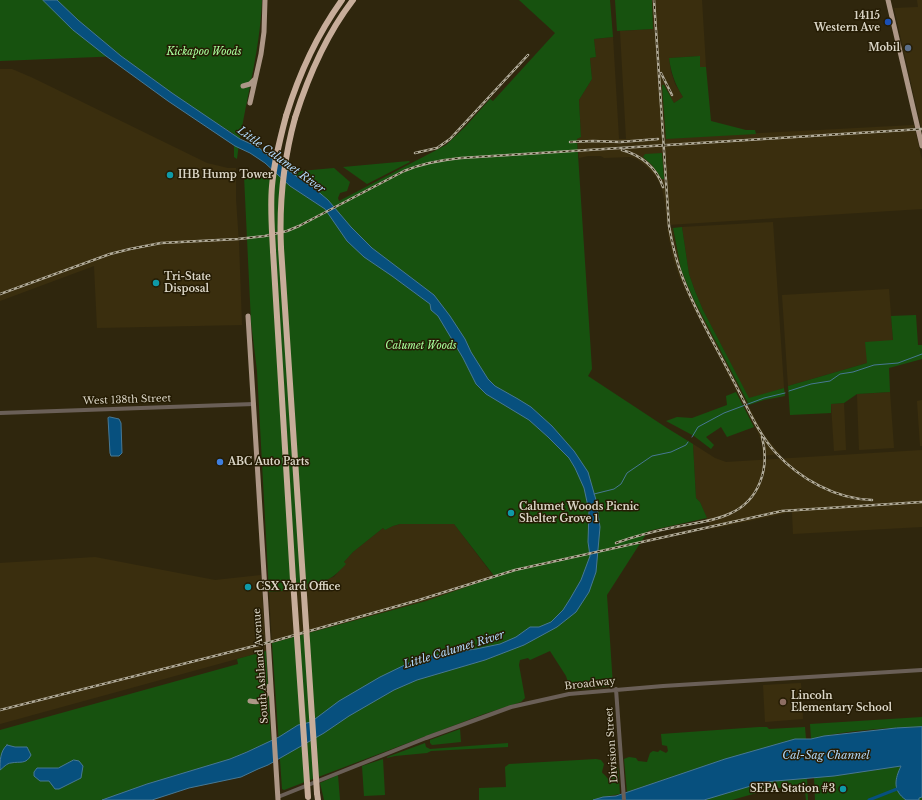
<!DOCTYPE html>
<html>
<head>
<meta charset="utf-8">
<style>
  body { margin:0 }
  canvas { display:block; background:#2f260d }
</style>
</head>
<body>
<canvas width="922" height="800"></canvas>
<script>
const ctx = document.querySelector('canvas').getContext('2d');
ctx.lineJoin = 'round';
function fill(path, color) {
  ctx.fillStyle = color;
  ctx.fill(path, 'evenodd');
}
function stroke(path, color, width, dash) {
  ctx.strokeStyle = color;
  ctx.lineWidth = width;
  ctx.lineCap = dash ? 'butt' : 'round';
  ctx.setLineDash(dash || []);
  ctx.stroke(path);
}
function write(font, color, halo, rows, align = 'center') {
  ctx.font = font + ' "Libre Baskerville",serif';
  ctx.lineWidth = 3;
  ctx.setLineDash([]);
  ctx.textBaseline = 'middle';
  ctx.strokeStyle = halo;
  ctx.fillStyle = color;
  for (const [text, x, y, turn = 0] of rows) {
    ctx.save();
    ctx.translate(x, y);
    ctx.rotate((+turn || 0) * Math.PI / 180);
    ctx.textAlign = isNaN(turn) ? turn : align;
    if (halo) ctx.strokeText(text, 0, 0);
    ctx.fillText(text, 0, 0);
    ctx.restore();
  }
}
fill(new Path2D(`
  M652,0H702L706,67H700V56L669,58L671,72L675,84L683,97L674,103L664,85L666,138L914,125L922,160V209L667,225L665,204L662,188L656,177L648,168L637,159L630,157L604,158L601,156H588L579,158L577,139L581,137L579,100L592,79L590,58L596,57L594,39L613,37L619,139H626L620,31L653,29ZM662,154V179L652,165L643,157Z
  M917,0H922V131L894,8L918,7Z
  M0,69H12L33,78L207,163L228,168H236V199L239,244L242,325L97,328L94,266L0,301Z
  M773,222L784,388L749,399L703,310L695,291L689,274L682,227Z
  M673,228L676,247L687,284L695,302L757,422L765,436L780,454L763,456L762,444L759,435L692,305L679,276L673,258L667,229Z
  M889,289L893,341L867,363L788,386L782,295Z
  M890,392L894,448L859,450L857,394Z
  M922,400V446H920L917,401Z
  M844,403L846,450L834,451L831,404Z
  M693,444L715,458L726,462L922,450V527L793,534L792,512L711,529L700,502L696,498Z
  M400,524H454L495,578L426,601L272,643L269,592L307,589V584L334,577L345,564L344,562L353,552L383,528L385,530L393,526Z
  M95,557L215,580L261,575L266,651L0,724V563Z
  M801,683L803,719L765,722L763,685Z`), '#3a2e0e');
fill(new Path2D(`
  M0,0H262C260,54 244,105 237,159L234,157V134L195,110L121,56L0,61Z
  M519,0H610L613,37L594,39L596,57L590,58L592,79L579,100L581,137L577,139L592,369L588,376L667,428L693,444L696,498L700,502L707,518L648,531L607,595L613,686L574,690L569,685L566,676L550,651L530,660L528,658L520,660L519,665L525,698L521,702L484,714L284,790L282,789L272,643L426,601L495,577L454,524H400L393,526L385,530L383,528L353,552L344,562L346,564C332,579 327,582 307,584L308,589L269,592L257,371L251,322L244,176L276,173L290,186L325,209L289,172L334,168L350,182L347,191L340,193L338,198L339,201L446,145L465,127L490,99L493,101L555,33Z
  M615,0H652L653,29L617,31Z
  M700,56V67H706L711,121L746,130H755L756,134L666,139L662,85H664L674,103L683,97C675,84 671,73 669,58Z
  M662,153L664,179H662L652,165L643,157L645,154Z
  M409,161L410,162L367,184L343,167Z
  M682,227L689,274L695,291L703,310L749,398L784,388L785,396L764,400L749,405L695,302L687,284L681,269L673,228Z
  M916,315L918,345H922V359L889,368L890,392L857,394L844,403L831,404V413L790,415L788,386L867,363L865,342L893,340L891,316Z
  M736,392L754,427L727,437L721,427L706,437L714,445L711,449L694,436L666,421L677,417L692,418L727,405L726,396Z
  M266,651L271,741L230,759L147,784L102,800H0V730L238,664L237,659Z
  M922,717V727C886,728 846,730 811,739L810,724Z
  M759,727H767L769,729L805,727L806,739H795L725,759L627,792L624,759L629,757L636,758L638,761L647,762L650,753L653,751L658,752L660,750L666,753L668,751L667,746L662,745L661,734Z
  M460,729L461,742L432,745L430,743V740Z
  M425,743L426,747L430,749L508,743V747L431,751L427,753L395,756L387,758V757Z
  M383,759L385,795L364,796L362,766Z
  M596,759L601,760L604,764C601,777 601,769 608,779L613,770L618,766L620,794L603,797L593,800H479V788L506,787L505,767L509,764Z
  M902,766L922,790V800H815L814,777L834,776Z
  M338,775L340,800H324L320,783Z
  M807,778L808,800H806L804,783L760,792L732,800H704L764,782Z`), '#17520f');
const water = new Path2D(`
  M43,0H57L78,20L121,56L172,93L240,139L258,147L273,160L315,189L328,200L351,227L372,248L434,295L450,316L465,339L471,352L488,379L495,386L518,399L531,407L552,426L574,451L588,472L596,500L600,527L596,572L589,592L576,612L557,627L524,645L485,660L417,680L394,690L349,716L324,733L268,765L258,769L241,777L189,788L152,800H102L147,784L230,759L247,752L279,737L298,725L311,722L339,701L380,677L417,659L447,653L476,649L500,644L516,637L530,627H539L551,622L563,610L570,599L581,580L590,556L588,542L589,511L584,488L575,468L569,458L548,437L529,420L486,394L476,384L463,358L438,316L431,310L430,304L392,276L364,257L347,241L325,209L290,186L265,163L250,153L235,146L168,101L106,56L73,30Z
  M110,417L119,419L121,423L122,453L119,456H111L110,453L108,418Z
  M922,727V797L919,798V800H906C892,790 895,779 901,766L834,776L764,782L704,800H593L603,797L616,796L725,759L795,739H811L824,736L896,728Z
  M7,745L15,747H27L31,755C26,765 20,761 11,763C7,763 3,768 0,770C0,761 0,751 7,745Z
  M74,760L79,761L83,766L81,778L59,789H55L49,781H40L34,776V772L37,768H58Z`);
fill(water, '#07507e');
stroke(water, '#477894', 1);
stroke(new Path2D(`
  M789,391L811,384L830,381L840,374L853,372L874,365L898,363L922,354
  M692,437L698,427L724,413L764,398L785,393
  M594,494L614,489L621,484L627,473L652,456L671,452L686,445L688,442`), '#477894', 1);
stroke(new Path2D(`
  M869,800L897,789`), '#07507e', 3);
stroke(new Path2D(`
  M0,413L254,404
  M616,689L624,800
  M278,797L426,738L511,707L569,694L663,686L922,670`), '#6a5f57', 4);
stroke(new Path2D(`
  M888,0L922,146
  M243,86L250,84L255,79
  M250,103L261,54L264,32L265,0
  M248,316L278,800
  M250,701C263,704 267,697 269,686`), '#ad9787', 5);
stroke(new Path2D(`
  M286,116C299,74 316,36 342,0
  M295,118C308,77 326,35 353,0
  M281,248L303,580
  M273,251L293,580
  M317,793L318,800`), '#c7ad9a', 6);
const rail = new Path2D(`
  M654,0L669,226C672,243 676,260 682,276C695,312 716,346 733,380C746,404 757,432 776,453C800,479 836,499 872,500
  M661,73L672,95
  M570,142L593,141L620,142L658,139
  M622,150C641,155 657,168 663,187
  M415,153L437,148L450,139L528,55
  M0,294L110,254L130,249L161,243L238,239L265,236L287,231L299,226L404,171C423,163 441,160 461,158L922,129
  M616,543C635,536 655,531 675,527C693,523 712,522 729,514C760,501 770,467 762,437
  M0,710L274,641L419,600L515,570L782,511L922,502`);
stroke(rail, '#b1ab99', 2.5);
stroke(rail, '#251c04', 1, [3]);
stroke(new Path2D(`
  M281,248C279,204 283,162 295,118
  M273,251C272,229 270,208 272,186C274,162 280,139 286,116
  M293,580L308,797
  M303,580L317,793`), '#c7ad9a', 6);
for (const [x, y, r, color] of [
  [888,22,4,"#1a4fb4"],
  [908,48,4,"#5c6f8a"],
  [170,175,4,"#0f9aa8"],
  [156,283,4,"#0f9aa8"],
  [220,462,4,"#3f7fe0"],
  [511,513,4,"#0f9aa8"],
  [248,587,4,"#0f9aa8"],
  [783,702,4,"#8d6e63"],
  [843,789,4,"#0f9aa8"]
]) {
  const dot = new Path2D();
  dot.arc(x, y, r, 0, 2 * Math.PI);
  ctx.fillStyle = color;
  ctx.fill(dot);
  stroke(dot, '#251c04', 1.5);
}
write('bold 10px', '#dbd6c7', '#251c04', [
  ["14115",880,16,"right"],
  ["Western Ave",880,28,"right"],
  ["Mobil",900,48,"right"],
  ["IHB Hump Tower",178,175],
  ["Tri-State",164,277],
  ["Disposal",164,289],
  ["ABC Auto Parts",228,462],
  ["Calumet Woods Picnic",519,507],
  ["Shelter Grove 1",519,519],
  ["CSX Yard Office",256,587],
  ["Lincoln",791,696],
  ["Elementary School",791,708],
  ["SEPA Station #3",835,789,"right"]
], 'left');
write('italic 10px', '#a7fe9b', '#251c04', [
  ["Kickapoo Woods",204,52],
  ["Calumet Woods",421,346]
]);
write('10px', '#dbd6c7', '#251c04', [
  ["West 138th Street",127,400,-2],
  ["South Ashland Avenue",261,666,-94],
  ["Broadway",590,684,-6],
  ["Division Street",612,745,-94]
]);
write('italic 11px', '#b1d8fa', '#251c04', [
  ["Little Calumet River",281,160,36],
  ["Little Calumet River",454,650,-17],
  ["Cal-Sag Channel",826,756]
]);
</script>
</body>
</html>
